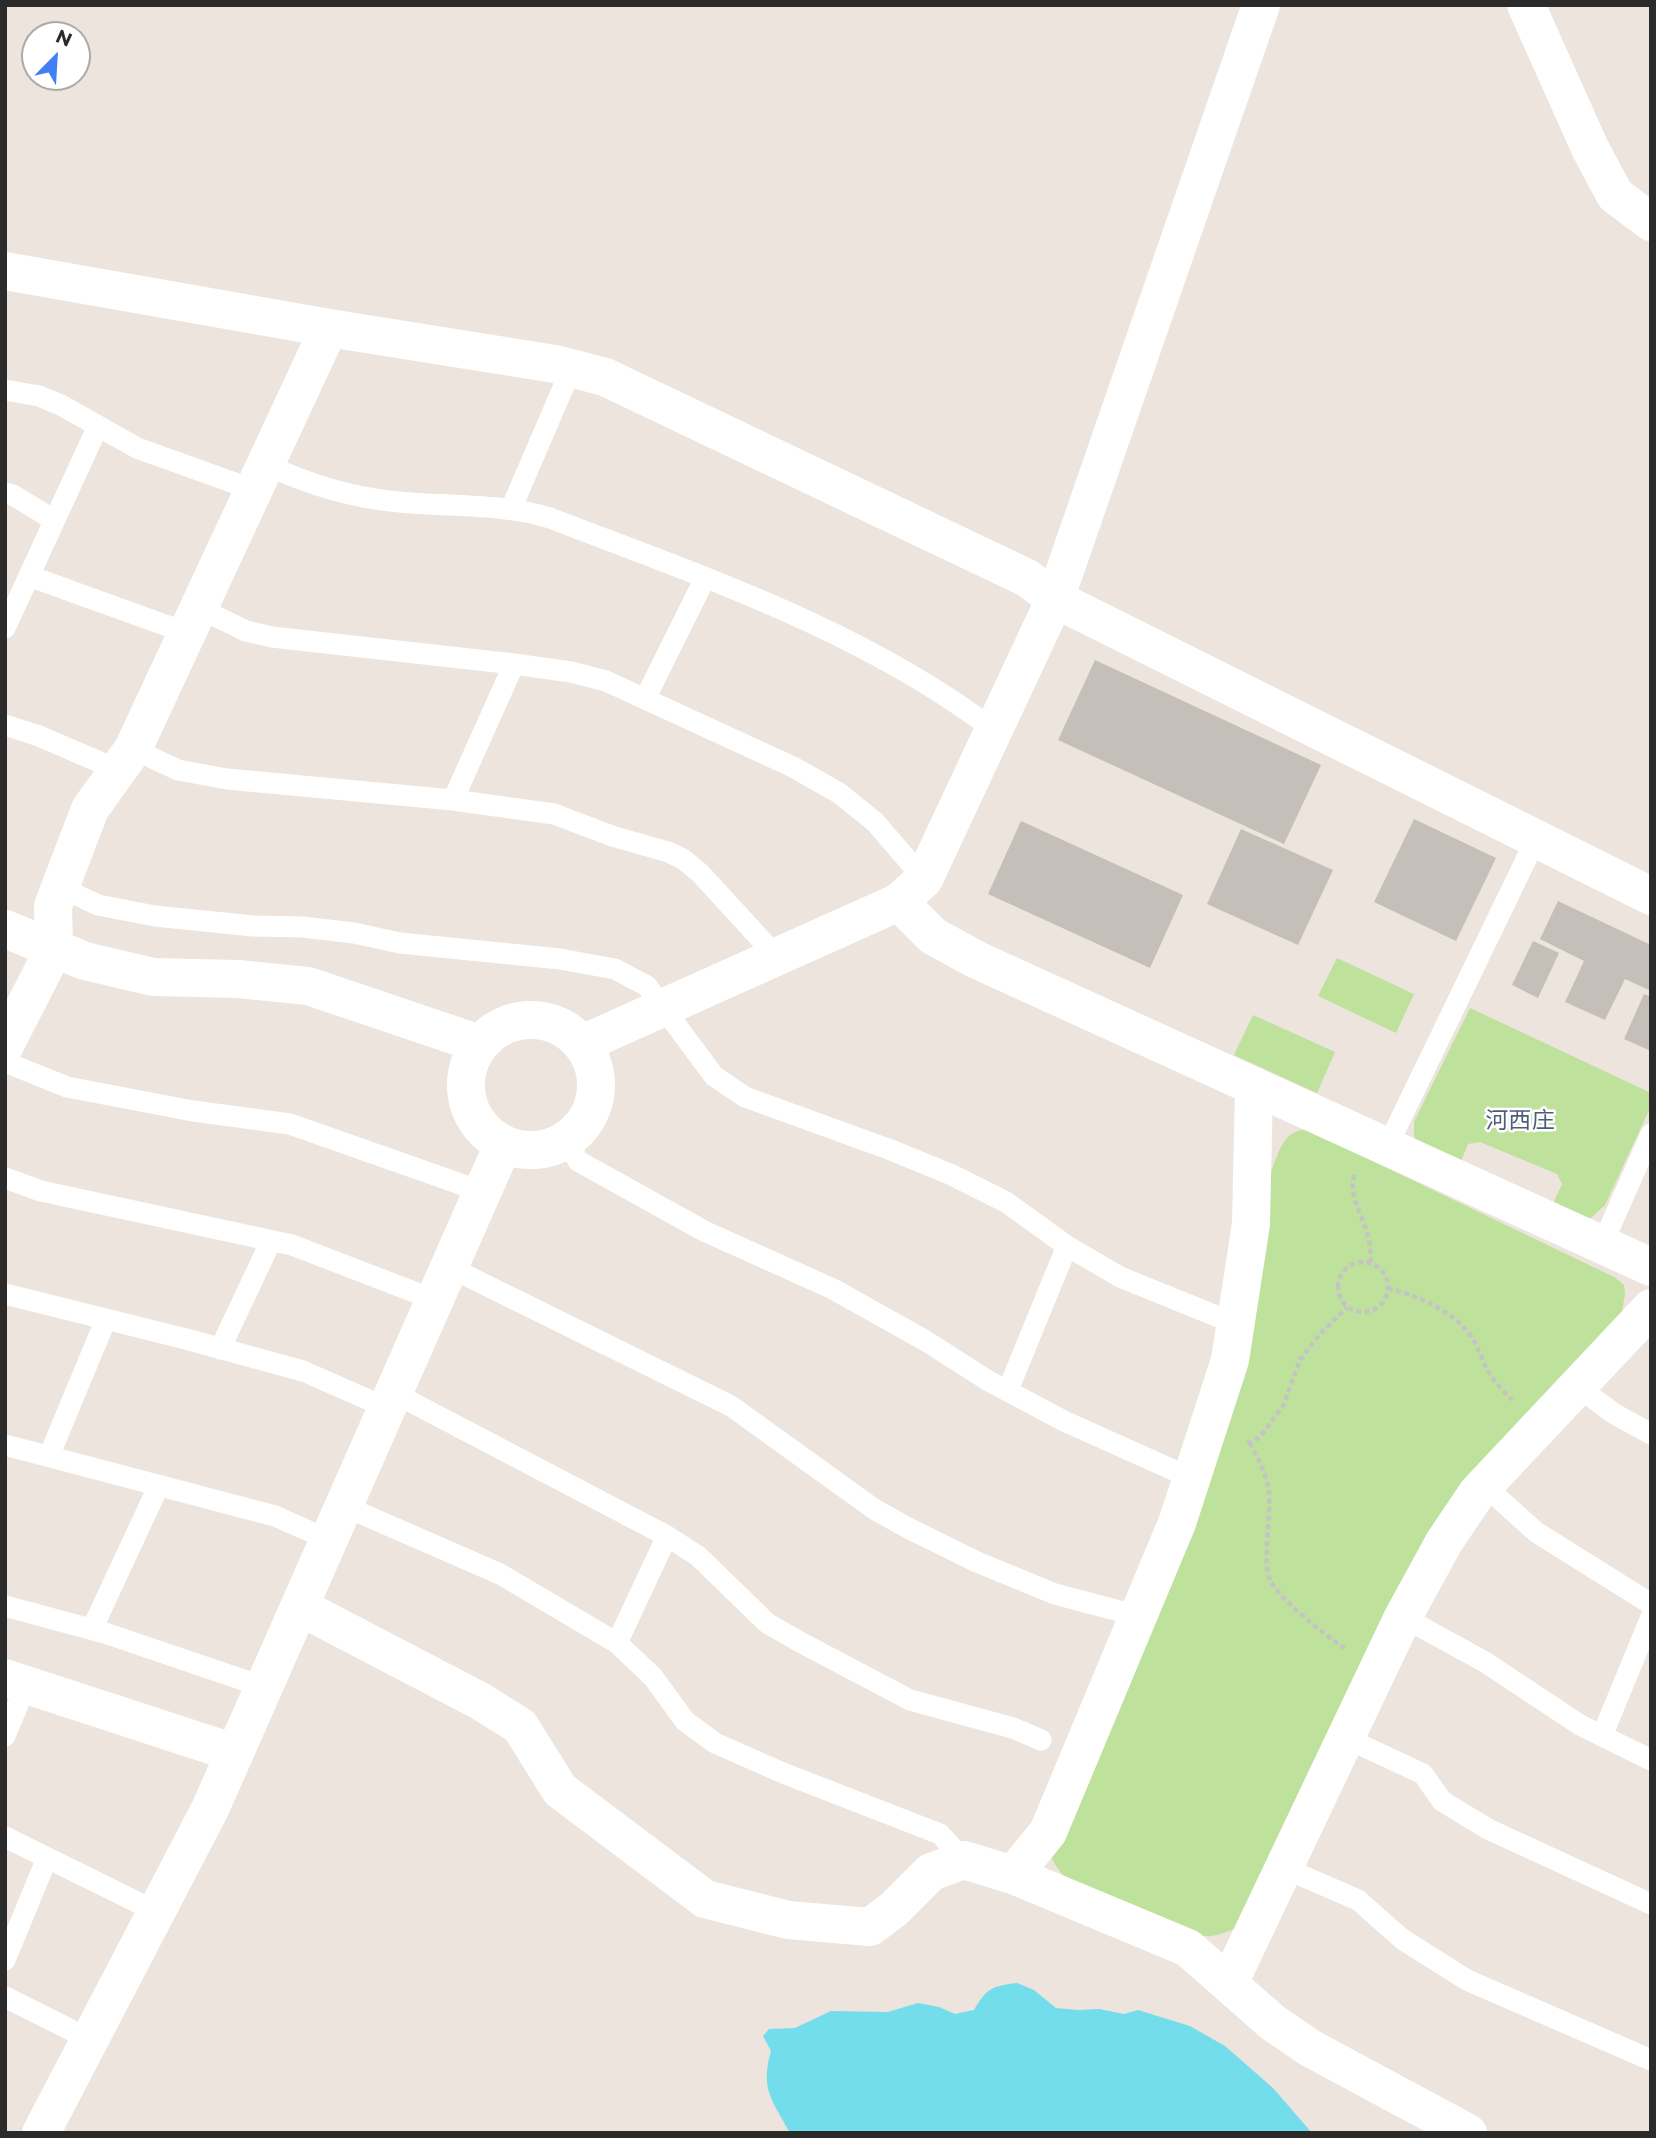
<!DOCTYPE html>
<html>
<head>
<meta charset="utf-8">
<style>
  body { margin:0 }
  #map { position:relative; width:1656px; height:2138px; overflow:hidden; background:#ece4dd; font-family:Montserrat,sans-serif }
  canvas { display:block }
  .frame { position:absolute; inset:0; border:7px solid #2b2b2b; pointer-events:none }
  .north { position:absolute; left:21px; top:21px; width:70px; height:70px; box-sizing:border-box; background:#fff; border:2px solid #aaa; border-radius:50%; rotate:24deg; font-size:19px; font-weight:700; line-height:28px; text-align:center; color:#2b2b2b }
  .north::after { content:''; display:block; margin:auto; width:24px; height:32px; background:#437ff4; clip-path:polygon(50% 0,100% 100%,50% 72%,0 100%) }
</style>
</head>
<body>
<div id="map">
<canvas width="1656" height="2138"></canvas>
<div class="frame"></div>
<div class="north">N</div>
</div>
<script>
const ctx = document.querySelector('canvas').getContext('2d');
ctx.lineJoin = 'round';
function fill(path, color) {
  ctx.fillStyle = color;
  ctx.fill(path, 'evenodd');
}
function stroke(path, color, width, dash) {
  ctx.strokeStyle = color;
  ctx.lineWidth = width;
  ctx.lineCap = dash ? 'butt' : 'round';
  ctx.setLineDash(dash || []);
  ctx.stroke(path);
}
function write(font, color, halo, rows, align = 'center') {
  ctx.font = font + ' Montserrat,"Noto Sans SC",sans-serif';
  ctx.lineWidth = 5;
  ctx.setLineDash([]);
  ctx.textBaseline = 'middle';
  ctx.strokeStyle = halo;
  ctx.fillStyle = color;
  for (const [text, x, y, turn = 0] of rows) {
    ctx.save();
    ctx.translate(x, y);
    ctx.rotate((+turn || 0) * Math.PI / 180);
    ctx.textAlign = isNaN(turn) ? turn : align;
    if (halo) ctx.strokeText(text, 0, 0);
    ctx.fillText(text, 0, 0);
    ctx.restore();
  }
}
fill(new Path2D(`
  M1337,958L1414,994L1396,1033L1318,996Z
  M1470,1008L1651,1093V1106L1605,1205L1591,1218L1576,1219L1552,1206L1562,1184L1557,1174L1480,1142L1468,1144L1461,1161L1417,1143L1414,1136V1122Z
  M1253,1015L1335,1052L1317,1093L1234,1055Z
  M1306,1129L1614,1277L1624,1285L1625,1294L1621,1318L1465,1485L1236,1928C1226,1932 1216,1937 1205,1936C1180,1936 1083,1892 1064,1876C1057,1869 1053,1861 1050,1853L1273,1166C1282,1146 1283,1133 1306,1129Z`), '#bee19c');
fill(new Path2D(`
  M1017,1983L1034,1990L1056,2008L1078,2010L1099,2009L1124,2014L1138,2010L1190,2026L1225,2046L1273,2088L1312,2133H790C772,2100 760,2089 771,2051L763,2036L769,2029L795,2028L831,2011L888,2012L918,2003L939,2007L955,2014L974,2010C987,1988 992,1986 1017,1983Z`), '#74ddeb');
fill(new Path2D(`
  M1095,660L1321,765L1284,844L1058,740Z
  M1414,819L1496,858L1456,941L1374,902Z
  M1021,821L1183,895L1150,968L988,894Z
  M1241,829L1333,870L1298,945L1207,904Z
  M1558,901L1651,945V991L1625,979L1605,1020L1565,1002L1584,961L1540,939Z
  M1533,941L1559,953L1538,998L1512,985Z
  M1644,994L1651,997V1051L1624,1039Z`), '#c5bfb9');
stroke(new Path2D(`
  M1354,1175C1349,1196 1360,1210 1366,1229C1370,1241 1371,1252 1371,1263
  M1338 1287a25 25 0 1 1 50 0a25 25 0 1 1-50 0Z
  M1388,1288C1417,1296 1449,1309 1468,1332C1477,1343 1481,1359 1488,1371C1494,1382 1504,1391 1512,1400
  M1247,1443L1259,1438L1283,1406L1300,1360L1319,1335L1347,1307
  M1250,1443C1258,1459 1268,1476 1269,1494C1271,1514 1262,1564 1270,1580C1280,1600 1326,1636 1346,1649`), '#c4c4c4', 4.5, [5, 3.5]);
stroke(new Path2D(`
  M5,390L39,396L61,405L137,448L254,490
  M265,464C309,485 351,498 400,502C450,507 502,503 550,518C703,577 862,630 994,730
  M5,493L13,495L54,520
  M511,509L572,367
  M29,576L187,633
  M199,608L246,631L272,637L514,664L571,672L606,681L793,767L839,793L875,822L924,879
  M5,628L98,426
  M645,699L705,578
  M5,725L39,736L118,770
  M133,749L178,770L227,779L453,800L554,814L612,836L668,852L683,859L700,873L777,957
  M453,800L514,664
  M60,887L98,905L155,916L253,926L303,927L354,933L400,943L560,959L615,969L647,986L714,1076L745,1097L891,1150L952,1175L1006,1202L1067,1246L1120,1277L1236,1324
  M5,1062L67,1087L193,1111L290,1124L483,1192
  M567,1140L578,1161L704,1231L833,1289L926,1341L987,1380L1064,1421L1191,1478
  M1387,1147L1536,839
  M5,1178L41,1191L292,1245L435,1300
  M1602,1245L1651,1134
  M449,1267L731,1406L874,1509L908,1528L977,1562L1055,1594L1138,1616
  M5,1294L186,1339L303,1371L387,1408
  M220,1349L271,1241
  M1577,1386L1613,1413L1651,1434
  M1008,1390L1067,1246
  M394,1393L667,1536L698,1556L767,1623L800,1642L910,1700L1013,1728L1041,1740
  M5,1445L275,1516L329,1540
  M49,1456L106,1319
  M1484,1485L1536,1532L1651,1604
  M344,1506L500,1574L617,1643L653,1677L685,1721L715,1743L783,1773L940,1834L964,1860
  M5,1606L105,1633L264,1687
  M1403,1617L1485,1662L1580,1725L1651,1760
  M92,1629L159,1485
  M617,1643L667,1536
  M5,1736L26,1685
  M1602,1736L1651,1617
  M1346,1738L1423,1774L1442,1801L1488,1829L1651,1904
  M5,1837L157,1912
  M1284,1868L1358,1900L1402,1939L1467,1980L1651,2060
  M5,1960L47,1858
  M5,1997L91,2040`), '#fff', 21);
stroke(new Path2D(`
  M1526,5L1590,148L1615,195L1651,222
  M5,271L329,328L555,364L605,377L1027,578L1055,599L1651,896
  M899,902L933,936L977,960L1651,1267
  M5,929L85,961L153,977L238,979L308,986L480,1044
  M466 1085a65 65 0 1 1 130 0a65 65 0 1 1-130 0Z
  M582,1044L899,902L924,879L1055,599L1261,5
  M5,1045L54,949L53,906L90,809L133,749L329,328
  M300,1607L480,1701L520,1726L560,1790L705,1899L788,1920L870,1927L894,1909L931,1872L964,1860L1013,1875L1188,1948L1272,2022L1310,2048L1468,2133
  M5,1678L235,1753
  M1013,1875L1048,1832L1177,1523L1230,1360L1251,1224L1254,1086
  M1229,1983L1403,1617L1444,1542L1477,1493L1651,1308
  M41,2133L210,1809L503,1145`), '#fff', 38);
write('23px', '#4c5c7a', '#fff', [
  ["河西庄",1520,1121]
]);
</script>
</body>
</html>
